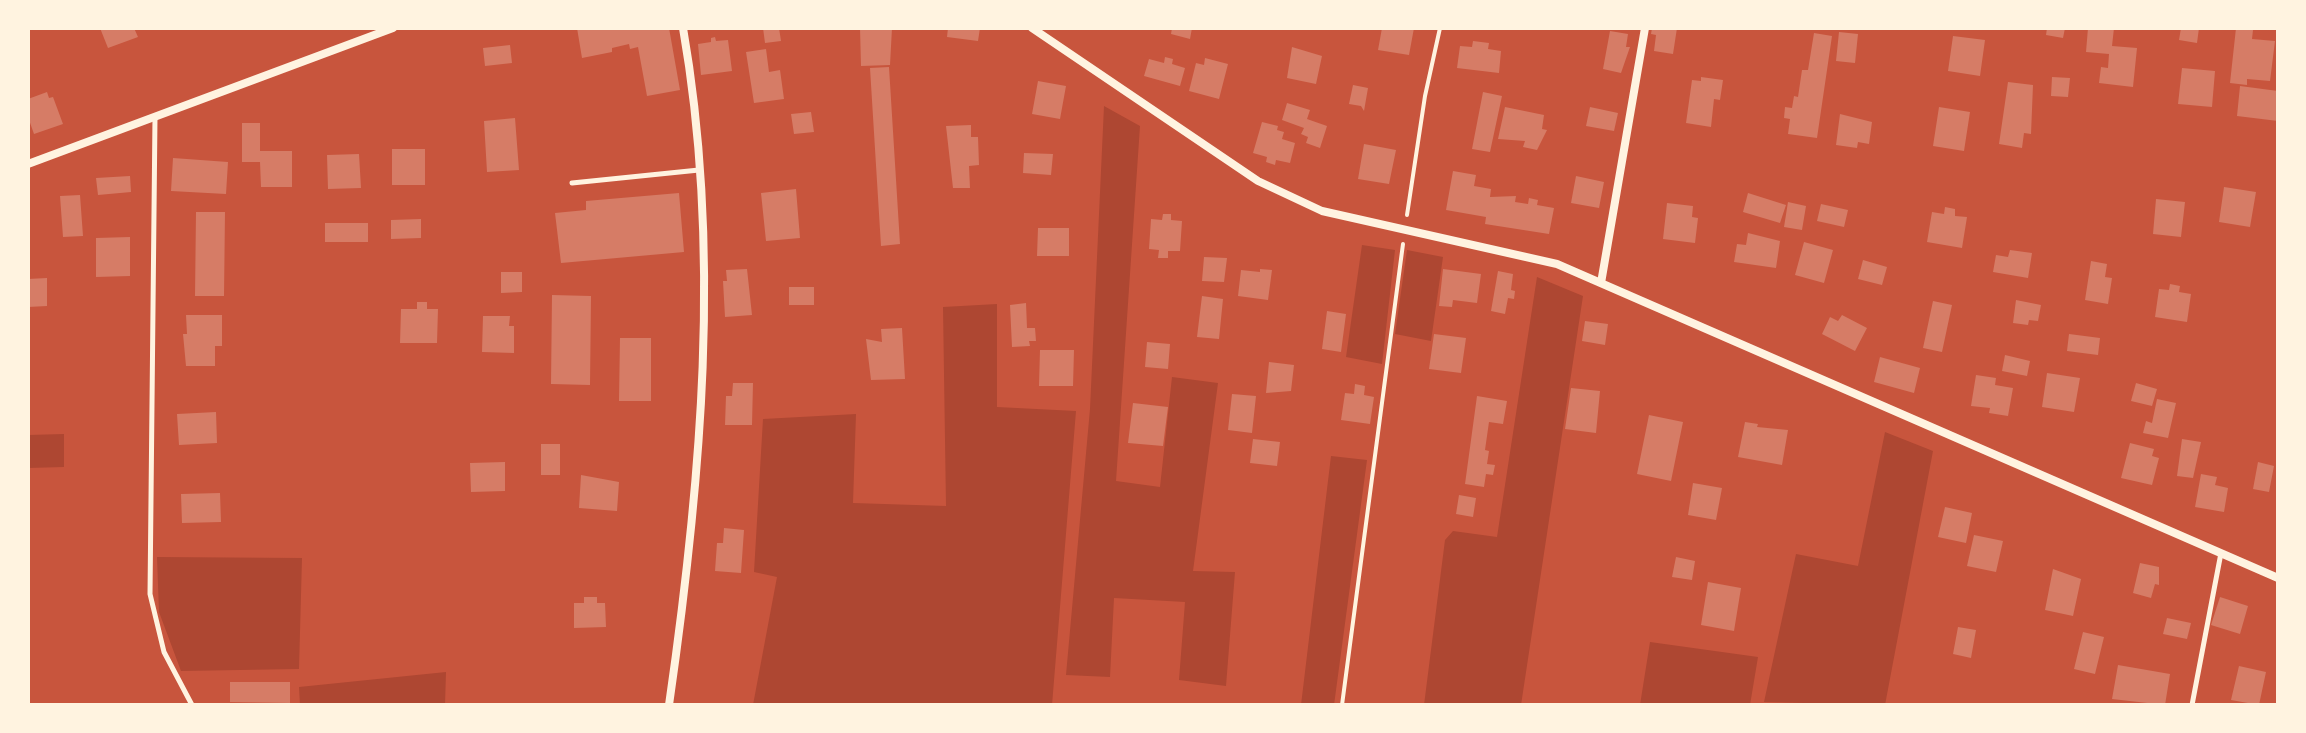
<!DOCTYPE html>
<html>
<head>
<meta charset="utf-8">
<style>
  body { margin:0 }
  #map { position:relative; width:2306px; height:733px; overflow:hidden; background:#c8553d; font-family:Ubuntu,sans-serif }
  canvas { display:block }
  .frame { position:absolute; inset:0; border:30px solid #fff3e0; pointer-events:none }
</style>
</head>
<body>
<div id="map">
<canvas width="2306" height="733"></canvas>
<div class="frame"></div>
</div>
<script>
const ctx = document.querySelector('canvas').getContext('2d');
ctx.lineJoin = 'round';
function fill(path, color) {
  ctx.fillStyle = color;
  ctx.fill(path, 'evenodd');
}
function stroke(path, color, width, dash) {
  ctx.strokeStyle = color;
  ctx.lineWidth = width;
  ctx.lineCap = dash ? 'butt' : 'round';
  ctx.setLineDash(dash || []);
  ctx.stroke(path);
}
fill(new Path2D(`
  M1104,106L1140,126L1116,481L1160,487L1172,377L1218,383L1193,571L1235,572L1226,686L1179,680L1185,602L1114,598L1110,677L1066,675L1090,409Z
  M1362,245L1395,250L1382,364L1346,357Z
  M1407,250L1443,257L1431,341L1395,334Z
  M1537,277L1583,296L1521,705H1424L1445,540L1453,531L1497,537Z
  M997,304V407L1076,411L1052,705H753L777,577L754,572L763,419L856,414L853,503L946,506L943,307Z
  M1885,432L1933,451L1885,705L1764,702L1796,554L1858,566Z
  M64,434V467L28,468V435Z
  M1331,456L1367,460L1334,705H1301Z
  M157,557L302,558L299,669L181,671L159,612Z
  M1650,642L1758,657L1750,705H1640Z
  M446,672L445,705H300L299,687Z`), '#ae4732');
fill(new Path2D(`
  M100,28H134L138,37L108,48Z
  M577,28H669L680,90L647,96L638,47L630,49L629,44L612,48V52L582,58Z
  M763,28H779L781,41L765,43Z
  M860,28H892L890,65L861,66Z
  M948,28H980L978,41L947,37Z
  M1172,28H1192L1190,39L1171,34Z
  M1382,28H1414L1409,55L1378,50Z
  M1652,28H1677L1673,54L1654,51L1656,35L1651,34Z
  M2047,28H2065L2063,38L2046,35Z
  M2088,28H2114L2112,46L2137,48L2133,87L2099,83L2101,67L2108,68L2109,54L2086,52Z
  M2181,28H2199L2197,43L2179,40Z
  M2236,28L2253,30L2252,39L2275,41L2270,81L2247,79V85L2230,83Z
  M1610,31L1628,34L1626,47H1630L1621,73L1603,69Z
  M1839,32L1858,34L1855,63L1836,61Z
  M1814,33L1832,36L1817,138L1788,134L1790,119L1784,118L1785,107L1792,108L1794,96L1798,97L1802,70H1808Z
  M1953,36L1985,40L1980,76L1948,71Z
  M715,37L716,41L728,40L732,71L701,75L698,44L711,42V38Z
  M1473,41L1489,43L1488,49L1501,51L1499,73L1457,68L1460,46L1472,47Z
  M510,45L512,63L485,66L483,48Z
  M1292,47L1322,56L1316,84L1287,78Z
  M766,49L769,72L780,70L784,99L754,103L746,52Z
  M1165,57L1173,59L1172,64L1185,68L1180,86L1144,76L1149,59L1164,63Z
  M1205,58L1228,64L1219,99L1189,91L1196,63L1204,65Z
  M889,67L900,244L881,246L870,68Z
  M2182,68L2215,71L2212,107L2178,104Z
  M1701,77L1723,80L1720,100L1714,99L1711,127L1686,123L1692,80L1701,81Z
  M2052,77L2070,78L2068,97L2051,96Z
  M1038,81L1066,86L1060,119L1032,114Z
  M2008,82L2033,85L2031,134L2024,133L2022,148L1999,144Z
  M1353,85L1368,88L1364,111L1361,106L1349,104Z
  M2240,86L2278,91V121L2237,116Z
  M47,92L49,98L53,97L63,124L34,134L28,117V99Z
  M1483,92L1502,96L1490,152L1472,149Z
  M1287,103L1310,110L1307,119L1327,126L1320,148L1306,143L1308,137L1301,134L1304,128L1282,120Z
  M1505,107L1544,115L1542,129L1547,130L1537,150L1523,147L1525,141L1498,139Z
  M1590,107L1618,113L1614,131L1586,126Z
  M1939,107L1970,112L1964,151L1933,146Z
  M811,112L814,132L794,134L791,114Z
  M1840,114L1872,122L1869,144L1858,142L1857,148L1836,145Z
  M515,118L519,170L487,172L484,121Z
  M1262,122L1278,126L1277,130L1284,132L1282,139L1295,143L1290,163L1276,160L1275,165L1266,162L1267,157L1253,153Z
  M242,123H260V151H292V187H261L260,162H242Z
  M971,125V137H978L979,165L969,166L970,188H953L946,126Z
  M1364,144L1396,150L1389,184L1358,179Z
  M392,149H425V185H392Z
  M1024,153L1053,154L1051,175L1023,173Z
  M359,154L361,188L328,189L327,155Z
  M173,158L228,162L226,194L171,191Z
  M1453,171L1476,175L1474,186L1491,189L1490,197L1516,196L1515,202L1528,204L1529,198L1538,200L1537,205L1554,208L1549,234L1485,224L1486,217L1446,210Z
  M130,176L131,192L98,195L96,178Z
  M1576,176L1604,182L1599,208L1571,203Z
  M2224,187L2256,192L2250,227L2219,222Z
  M796,189L800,238L766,241L761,193Z
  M679,193L684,252L561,263L555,213L586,210V201Z
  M1748,193L1786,205L1780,223L1743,212Z
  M80,195L83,236L63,237L60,196Z
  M2156,199L2185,202L2181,237L2153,234Z
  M1788,202L1806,206L1802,230L1784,227Z
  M1667,203L1693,206L1692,217L1698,218L1695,243L1663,239Z
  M1821,204L1848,210L1844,227L1817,221Z
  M1945,207L1955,209V216L1967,217L1962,248L1927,242L1932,212L1944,214Z
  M196,212H225L224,296H195Z
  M1163,214H1171V220L1182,221L1180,251H1168V258H1158L1159,250L1149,249L1151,219L1162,220Z
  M421,219V238L391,239V220Z
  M325,223H368V242H325Z
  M1038,228H1069V256H1037Z
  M1748,233L1780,241L1776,268L1734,262L1737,244L1746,245Z
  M130,237V276L96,277V238Z
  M1804,242L1833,250L1824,283L1795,275Z
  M2010,250L2032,253L2028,278L1993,272L1996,255L2008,257Z
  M1204,257L1227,258L1224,282L1202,281Z
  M1863,260L1887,267L1882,285L1858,279Z
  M2091,261L2107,264L2105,277L2112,278L2108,304L2085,300Z
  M747,269L752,315L725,317L723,281H727L726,270Z
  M1260,269L1272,270L1268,300L1238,296L1241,270L1260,272Z
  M1443,269L1481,274L1477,303L1453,300L1452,307L1439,306Z
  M1498,271L1513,274L1511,290L1515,291L1514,299L1508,298L1505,314L1491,311Z
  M501,272H522V292L501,293Z
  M47,278V306L28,307V279Z
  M2170,284L2180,286L2179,292L2191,294L2187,322L2155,317L2159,289L2169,290Z
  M789,287H814V305H789Z
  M552,295L591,296L590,385L551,384Z
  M1202,296L1223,299L1219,339L1197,337Z
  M2016,300L2041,305L2038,321L2029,320L2028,325L2013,323Z
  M1933,301L1952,305L1942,352L1923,348Z
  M417,302H427V309H438L437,343H400L401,309H417Z
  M1026,303L1027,328H1035L1036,341H1029L1030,346L1012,347L1010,305Z
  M1327,311L1346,314L1341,352L1322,349Z
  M186,315H222V346H215V366H186L183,334H187Z
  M1842,315L1867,328L1855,351L1822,334L1830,317L1838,321Z
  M483,316H510L509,326H514V353L482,352Z
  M1585,321L1608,324L1605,345L1582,341Z
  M902,328L905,379L871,380L866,339L882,342L881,329Z
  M1434,334L1466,338L1461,373L1429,369Z
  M2069,334L2100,338L2098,355L2067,351Z
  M620,338H651V401H619Z
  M1147,342L1170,344L1168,369L1145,367Z
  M1040,350H1074L1073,386H1039Z
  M2005,355L2030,361L2027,376L2002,371Z
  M1880,357L1920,368L1914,393L1874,382Z
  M1269,362L1294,365L1291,391L1266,393Z
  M2047,373L2080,378L2074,412L2042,407Z
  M1976,375L1996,378L1995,385L2013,388L2008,416L1989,413L1990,408L1971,406Z
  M733,383H753L752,425H725L726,396H732Z
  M2136,383L2157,389L2152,406L2131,401Z
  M1355,384L1365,386L1364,395L1374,397L1370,424L1341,420L1345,393L1354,394Z
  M1571,388L1600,391L1596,433L1565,429Z
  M1232,394L1256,396L1252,433L1228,430Z
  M1477,396L1507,401L1503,424L1489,422L1485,450L1489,451L1487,464L1495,465L1493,475L1486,474L1484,487L1465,484Z
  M2157,399L2176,403L2168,438L2143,433L2146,421L2152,423Z
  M1133,403L1168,407L1163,446L1128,443Z
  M216,412L217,443L179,445L177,414Z
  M1649,415L1683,422L1671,481L1637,474Z
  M1745,422L1758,424L1757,427L1788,430L1782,465L1738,457Z
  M1253,439L1280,442L1277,466L1250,463Z
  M2182,439L2201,442L2193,478L2177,476Z
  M2130,443L2154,449L2152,456L2159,458L2152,485L2121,478Z
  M541,444H560V475H541Z
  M505,462V491L471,492L470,463Z
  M2258,462L2274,466L2269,492L2253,489Z
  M2201,474L2217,477L2215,485L2228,488L2224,512L2195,507Z
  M581,475L619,482L617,511L579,508Z
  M1693,483L1722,488L1716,520L1688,515Z
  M220,493L221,522L182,523L181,494Z
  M1459,495L1476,498L1473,517L1456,514Z
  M1945,507L1972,513L1966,543L1938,537Z
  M724,528L744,530L741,573L715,571L717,543H723Z
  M1974,535L2003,541L1996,572L1967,566Z
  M1676,557L1695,561L1692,580L1672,577Z
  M2140,563L2159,567V585L2155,584L2151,598L2133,593Z
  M2053,569L2081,579L2073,616L2045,610Z
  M1708,582L1741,588L1734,631L1701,625Z
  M584,597H597V603H605L606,627L574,628V603H584Z
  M2220,597L2248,606L2240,634L2211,625Z
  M2167,618L2191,623L2187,639L2163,634Z
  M1958,627L1976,630L1971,658L1953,654Z
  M2083,632L2104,637L2095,674L2074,669Z
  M2118,665L2170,674L2165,705L2112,699Z
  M2239,666L2266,672L2259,705L2231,700Z
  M230,682H290V703L230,702Z`), '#d67c66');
stroke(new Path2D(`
  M1407,215L1425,96L1440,28
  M1342,705L1403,244`), '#fff3e0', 4);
stroke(new Path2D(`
  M155,117L150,594L164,652L192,705
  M572,183L699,170
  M2192,705L2221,553`), '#fff3e0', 5);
stroke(new Path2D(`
  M1032,28L1258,181L1322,211L1557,264L2278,578
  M28,164L393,28
  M1601,283L1645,28
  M669,705C701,483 722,251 683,28`), '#fff3e0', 8);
</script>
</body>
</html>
